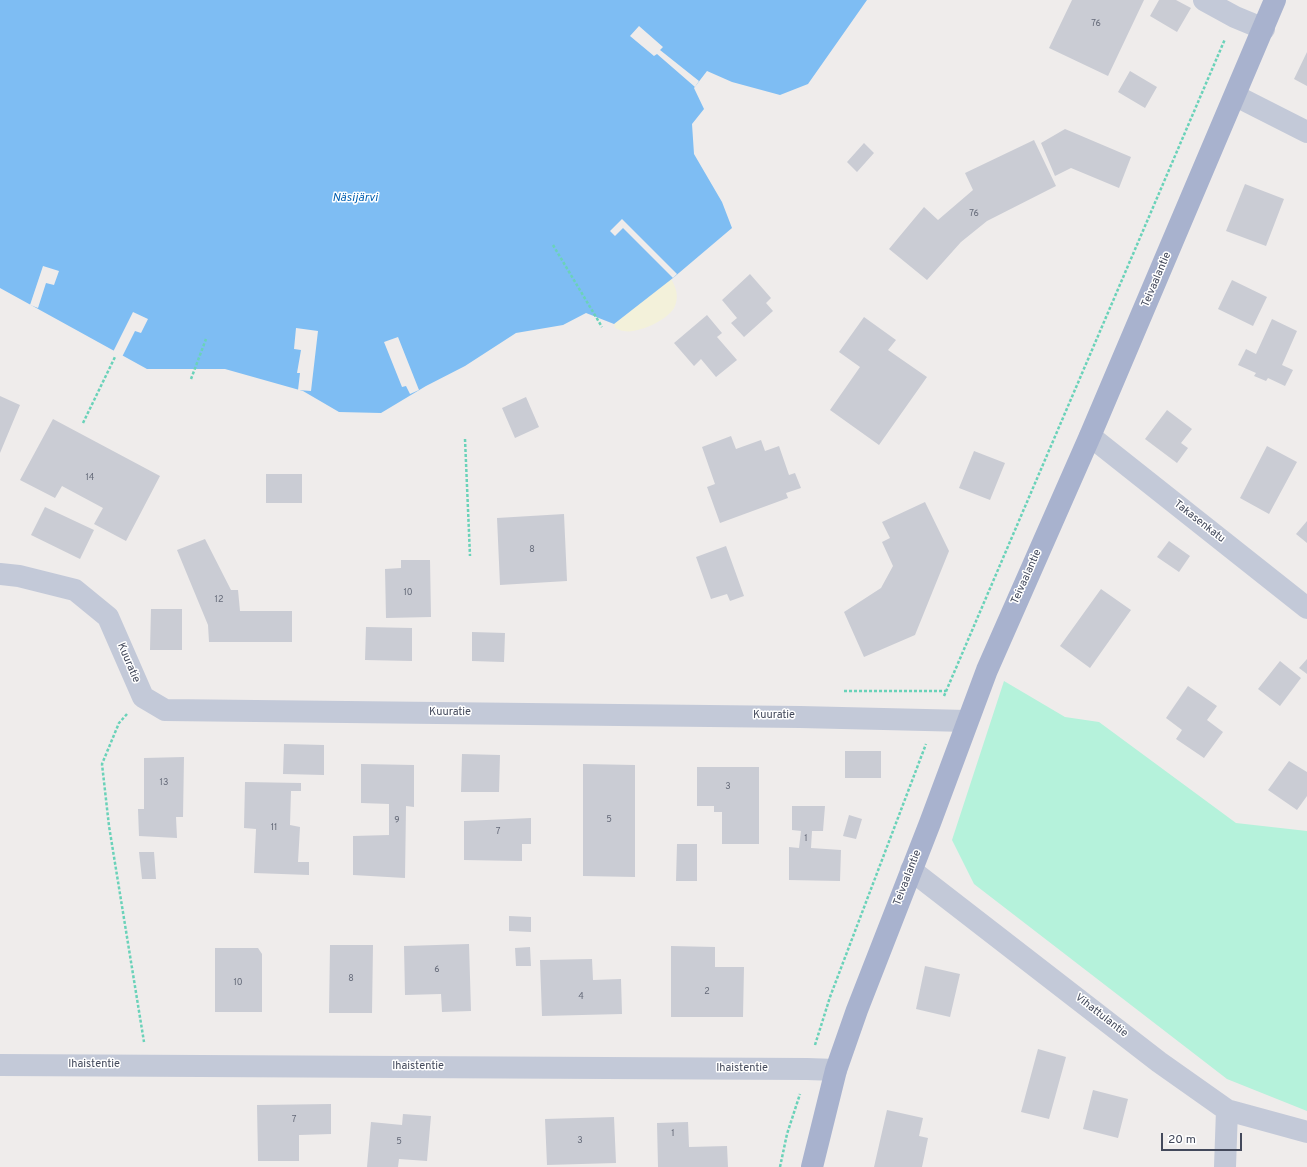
<!DOCTYPE html>
<html>
<head>
<meta charset="utf-8">
<style>
  body { margin:0 }
  #map { position:relative; width:1307px; height:1167px; overflow:hidden; background:#efeceb; font-family:Overpass,sans-serif }
  canvas { display:block }
  .scale { position:absolute; left:1161px; top:1133px; width:81px; height:18px; box-sizing:border-box; border:2px solid #43495b; border-top:0; padding-left:5px; font-size:12px; line-height:14px; white-space:nowrap; color:#43495b; -webkit-text-stroke:3px #fff; paint-order:stroke }
</style>
</head>
<body>
<div id="map">
<canvas width="1307" height="1167"></canvas>
<div class="scale">20 m</div>
</div>
<script>
const ctx = document.querySelector('canvas').getContext('2d');
ctx.lineJoin = 'round';
function fill(path, color) {
  ctx.fillStyle = color;
  ctx.fill(path, 'evenodd');
}
function stroke(path, color, width, dash) {
  ctx.strokeStyle = color;
  ctx.lineWidth = width;
  ctx.lineCap = dash ? 'butt' : 'round';
  ctx.setLineDash(dash || []);
  ctx.stroke(path);
}
function write(font, color, halo, rows, align = 'center') {
  ctx.font = font + ' Overpass,sans-serif';
  ctx.lineWidth = 3;
  ctx.setLineDash([]);
  ctx.textBaseline = 'middle';
  ctx.strokeStyle = halo;
  ctx.fillStyle = color;
  for (const [text, x, y, turn = 0] of rows) {
    ctx.save();
    ctx.translate(x, y);
    ctx.rotate((+turn || 0) * Math.PI / 180);
    ctx.textAlign = isNaN(turn) ? turn : align;
    if (halo) ctx.strokeText(text, 0, 0);
    ctx.fillText(text, 0, 0);
    ctx.restore();
  }
}
fill(new Path2D(`
  M1004,681L1065,717L1099,722L1236,823L1307,831V1111L1227,1079L974,884L952,840Z`), '#b5f2db');
fill(new Path2D(`
  M671,279C676,287 679,296 675,306C670,319 638,334 624,331C621,331 618,329 615,328L614,324Z`), '#f3f1da');
fill(new Path2D(`
  M0,0H867L808,84L780,95L732,82L707,71L694,88L704,109L692,124L694,154L722,202L732,228L673,278L614,324L586,313L563,325L516,333L465,366L426,386L381,413L339,412L303,391L225,369H147L0,288Z`), '#7ebdf3');
fill(new Path2D(`
  M639,26L663,47L660,50L699,81L695,87L657,54L654,56L630,36Z
  M622,219L677,274L673,278L623,228L615,236L610,231Z
  M43,266L59,271L54,285L46,283L38,308L30,305Z
  M133,312L148,319L141,333L135,331L122,357L113,352Z
  M296,328L318,331L311,391L298,390L300,373H297L301,350L294,349Z
  M398,337L419,390L410,394L406,386L402,387L384,342Z`), '#efeceb');
fill(new Path2D(`
  M1072,0H1144L1108,76L1049,48Z
  M1159,0H1176L1191,8L1177,32L1150,16Z
  M1307,52V86L1294,79Z
  M1130,71L1157,87L1145,108L1118,92Z
  M1065,129L1131,157L1119,188L1071,168L1055,176L1041,143Z
  M1034,140L1056,186L987,221L961,242L927,280L889,249L924,207L938,220L973,190L965,173Z
  M864,143L874,153L857,172L847,162Z
  M1245,184L1284,199L1266,246L1226,231Z
  M750,274L771,298L766,303L773,311L744,337L731,323L737,318L722,300Z
  M1232,280L1267,297L1253,326L1218,309Z
  M707,315L722,333L717,337L737,360L716,377L701,359L694,366L674,343Z
  M864,317L896,340L888,350L927,377L879,445L830,410L860,367L839,352Z
  M1272,319L1297,331L1282,365L1293,370L1285,386L1268,378L1266,381L1254,376L1256,373L1238,365L1246,349L1256,354Z
  M0,396L20,405L0,453Z
  M526,397L539,427L515,438L502,408Z
  M1167,410L1192,429L1181,443L1188,448L1177,463L1145,439Z
  M53,419L160,476L126,541L94,524L103,508L62,486L55,498L20,480Z
  M731,436L736,449L761,440L765,451L779,446L789,475L795,473L801,488L786,493L788,498L720,523L707,487L715,484L702,447Z
  M1267,446L1297,462L1269,514L1240,498Z
  M974,451L1005,463L990,500L959,488Z
  M266,474H302V503H266Z
  M925,502L949,551L915,635L864,657L844,612L881,588L893,566L882,542L890,538L882,522Z
  M45,507L94,530L80,559L31,535Z
  M564,514L567,581L500,585L497,518Z
  M1307,521V543L1296,534Z
  M205,539L231,590H238L240,611H292V642H209L208,625L177,550Z
  M1169,541L1190,556L1179,572L1157,557Z
  M726,546L744,596L730,601L727,594L711,599L696,557Z
  M401,560H430L431,617L386,618L385,569L401,568Z
  M1101,589L1131,610L1090,668L1060,646Z
  M151,609H182V650H150Z
  M366,627L412,628V661L365,660Z
  M472,632L505,633L504,662L472,661Z
  M1307,659V674L1299,668Z
  M1280,661L1301,678L1280,706L1258,689Z
  M1188,686L1217,706L1207,720L1223,732L1204,758L1176,739L1182,730L1166,718Z
  M284,744L324,745V775L283,774Z
  M845,751H881V778H845Z
  M462,754L500,755L499,792H461Z
  M184,757L183,817H176L177,838L139,836L138,809H144V758Z
  M1289,761L1307,772V796L1297,810L1268,790Z
  M361,764L414,765V807L406,806L405,878L353,875V836L389,835V804L361,803Z
  M583,764L635,765V877L583,876Z
  M697,767H759V844H722V812H714V806H697Z
  M245,782L301,783V791H291L290,825L300,827L298,862H309V875L254,873L256,829L244,828Z
  M792,806H825L823,831H812L811,848L841,850L840,881L789,880V847L799,848L801,831L792,830Z
  M849,815L862,819L856,839L843,836Z
  M531,818V844H522V861L464,860V821Z
  M677,844H697V881H676Z
  M139,852H154L156,879H142Z
  M509,916L531,917V932L509,931Z
  M469,944L471,1011L442,1012L441,994L405,995L404,946Z
  M330,945H373L372,1013H329Z
  M671,946L715,947V967H744L743,1017H671Z
  M530,947L531,966H516L515,948Z
  M215,948H258L262,954V1012H215Z
  M592,959L593,980L621,979L622,1014L542,1016L540,960Z
  M925,966L960,974L950,1017L916,1009Z
  M1038,1049L1066,1057L1049,1119L1021,1112Z
  M1093,1090L1128,1099L1118,1138L1083,1129Z
  M331,1104V1134L299,1135V1161H258L257,1105Z
  M887,1110L923,1118L919,1136L928,1138L922,1167H874Z
  M403,1114L431,1116L427,1161L399,1159L398,1167H367L371,1122L402,1125Z
  M614,1117L616,1163L547,1165L545,1119Z
  M688,1122L689,1147L727,1146L728,1167H658L657,1123Z`), '#caccd4');
stroke(new Path2D(`
  M553,245L602,327
  M191,379L206,339
  M83,423L115,357
  M465,439L470,556
  M844,691H946
  M944,696L1225,39
  M127,714L119,723L102,764L109,826L144,1042
  M815,1045L830,997L926,744
  M780,1167L787,1134L800,1094`), '#6ad2b9', 2.5, [3, 2]);
stroke(new Path2D(`
  M1204,0L1235,17L1264,29
  M1236,96L1307,132
  M1090,436L1307,608
  M0,574L19,576L75,590L108,617L143,697L165,710L800,717L967,721
  M911,870L1159,1062L1227,1110L1307,1132
  M0,1065L807,1069L836,1070
  M1225,1167L1227,1110`), '#c3c9d8', 22);
stroke(new Path2D(`
  M812,1167L836,1070L857,1010L930,823L987,670L1090,436L1275,0`), '#a8b2ce', 22);
write('9px', '#656a79', null, [
  ["76",1096,24],
  ["76",974,214],
  ["14",90,478],
  ["8",532,550],
  ["10",408,593],
  ["12",219,600],
  ["13",164,783],
  ["3",728,787],
  ["5",609,820],
  ["9",397,821],
  ["11",274,828],
  ["7",498,832],
  ["1",806,839],
  ["6",437,970],
  ["8",351,979],
  ["10",238,983],
  ["2",707,992],
  ["4",581,997],
  ["7",294,1120],
  ["1",673,1134],
  ["3",580,1141],
  ["5",399,1142]
]);
write('11px', '#43495b', '#fff', [
  ["Teivaalantie",1157,280,-67],
  ["Takasenkatu",1199,522,38],
  ["Teivaalantie",1027,577,-66],
  ["Kuuratie",128,663,67],
  ["Kuuratie",450,713],
  ["Kuuratie",774,716],
  ["Teivaalantie",908,878,-69],
  ["Vihattulantie",1101,1016,38],
  ["Ihaistentie",94,1065],
  ["Ihaistentie",418,1067],
  ["Ihaistentie",742,1069]
]);
write('italic 12px', '#015fb0', '#fff', [
  ["Näsijärvi",355,199]
]);
</script>
</body>
</html>
